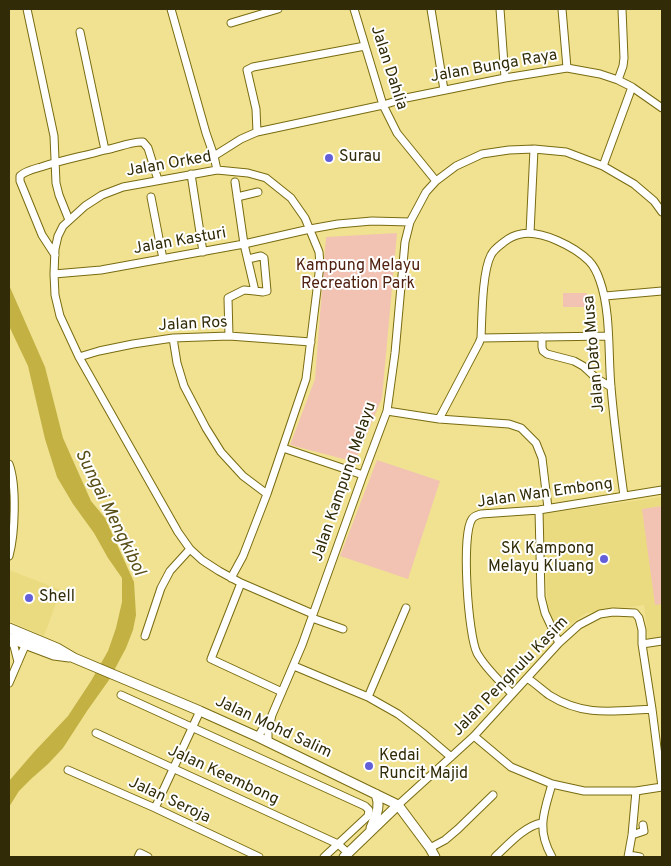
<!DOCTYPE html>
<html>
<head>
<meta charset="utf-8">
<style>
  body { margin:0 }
  #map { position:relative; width:671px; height:866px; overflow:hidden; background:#f0e290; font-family:Overpass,sans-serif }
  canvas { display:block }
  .frame { position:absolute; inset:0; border:10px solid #312b08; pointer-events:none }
</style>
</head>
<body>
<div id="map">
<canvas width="671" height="866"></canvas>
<div class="frame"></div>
</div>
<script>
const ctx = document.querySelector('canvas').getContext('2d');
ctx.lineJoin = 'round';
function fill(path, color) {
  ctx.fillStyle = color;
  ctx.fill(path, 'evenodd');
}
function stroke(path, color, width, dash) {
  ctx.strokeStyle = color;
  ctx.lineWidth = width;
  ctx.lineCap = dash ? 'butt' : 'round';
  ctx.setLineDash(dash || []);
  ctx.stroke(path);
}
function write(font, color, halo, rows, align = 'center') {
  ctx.font = font + ' Overpass,sans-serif';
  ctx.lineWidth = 4;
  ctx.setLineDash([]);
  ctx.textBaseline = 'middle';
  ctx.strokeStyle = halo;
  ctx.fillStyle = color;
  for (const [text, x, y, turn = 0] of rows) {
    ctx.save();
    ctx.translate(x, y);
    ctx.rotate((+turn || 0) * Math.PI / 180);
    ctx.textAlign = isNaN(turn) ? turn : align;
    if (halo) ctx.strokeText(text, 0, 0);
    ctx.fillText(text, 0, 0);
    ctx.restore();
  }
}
fill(new Path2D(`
  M662,497V643L649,645L644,605L586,613L560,632L548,612L543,514Z
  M9,570L61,590L44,636L9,621Z`), '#ebdb80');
fill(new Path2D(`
  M397,233L382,398L355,462L290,445L315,379L326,237Z
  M563,293H587V307H563Z
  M377,460L440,481L408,579L340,556Z
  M662,506V604L655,605L642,509Z`), '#f2c3b3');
fill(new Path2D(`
  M9,285L45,367L63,438L91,501L105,518L134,582L136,615L133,630L126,648L109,680L87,711L63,748L48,764L31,779L19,791L9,807V781L34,752L68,716L91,681L108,651L116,628L122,602V578L108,558L94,533L73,504L57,477L45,439L28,366L9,326Z`), '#c3b144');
const minor = new Path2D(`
  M27,9L54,136L56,183L59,195L69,220
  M171,9L206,133L214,156L217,170
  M354,9L383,105L397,133L436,181
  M431,9L444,90
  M500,9L505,78
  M562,9L567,68
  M231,23L278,9
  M80,32L105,150C117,148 132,141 143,142L148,148L158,180
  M618,80L623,66L624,58L622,9
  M257,132L256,109L247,70L253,67L365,46
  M214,156L241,139L257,132L383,105L406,98L505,78L567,68L600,74L618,80L632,87L662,108
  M603,166L632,87
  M191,174L203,252
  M151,197L163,259
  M237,197L258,192
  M530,233L534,149
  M55,255L42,235L20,181V176C25,171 34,169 41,167C62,160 84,156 105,150
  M248,259L261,256L264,258L267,291L263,292L255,291
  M54,274L101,270L244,244L310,229L338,224L372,221L410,222
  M605,296L662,291
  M229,336L228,298L244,290L255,291L244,244L235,182
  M542,337V347L543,351L547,354L574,361L583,366L596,378L611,387
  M173,338L177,363L184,386L206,428L221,452L243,476L267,494
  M481,338L608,336
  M79,357L99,351L133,344L173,338L229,336L311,342
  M387,411L439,419L509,424L521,428L536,443L542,458L548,508
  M439,419L479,343L481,338C482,317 482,272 491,255C494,249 499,246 504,242C509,238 515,235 521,234C542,230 575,247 589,261C594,266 598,275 600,281C611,312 608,354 611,387C614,423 619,460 624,496
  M283,448L363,475
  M9,464C17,485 15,534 9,556
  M539,510L541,597L545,613L559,643
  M231,578L243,556L267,494L306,379L320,265L319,252L305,218L291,198L266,178L248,173L217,170L123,187L102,195L85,206L63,226L58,236L55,249L54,274L55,295L60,316L79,357L178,532L190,549L202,560L219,571L241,583L313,614
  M241,583L211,659L282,692
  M312,618L343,629
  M145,636L161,588L170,571L190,549
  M9,638L14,646L18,662
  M642,644L662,641
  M294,666L368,697L398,714L423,733L451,757
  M527,678C535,683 542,690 549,695C584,717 613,711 652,709
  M9,683L27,641
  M512,694C500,681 486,669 477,653C468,635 461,535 472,519C474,516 477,515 481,514L539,510L662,490
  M121,695L365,806L369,810L368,816L324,857
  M368,697L406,608
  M96,733L338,844L348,853
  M474,736L511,767L552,784L584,791H636L662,787
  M258,737L266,723L271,717
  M268,742V732L272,715L302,645L363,475L387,411L395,353L405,242L410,222L426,192L436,181L456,166L482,154L509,150L534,149L566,152L603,166L634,184L654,201L662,212
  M68,770L155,808L259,857
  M552,784C544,812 536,829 552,857
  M398,805L474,736L559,643L579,625L600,614L613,612L635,613L639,618L642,630V644L652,709L662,787
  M155,808L200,711
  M632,835L644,831L643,825
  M430,848L445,840L458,829L493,795
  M629,855L640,857
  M138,857L140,853L148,857
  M495,857C508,845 524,826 542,823
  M628,857L632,835L636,791`);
const tertiary = new Path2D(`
  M9,628L57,648L74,658L200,711L258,737L398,805L430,848L435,857
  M9,638L54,655L69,657
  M371,828C376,815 381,807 376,794
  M344,857L398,805`);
stroke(minor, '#796b11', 9);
stroke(tertiary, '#796b11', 11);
stroke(minor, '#fff', 7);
stroke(tertiary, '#fff', 9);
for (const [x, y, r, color] of [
  [329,158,5,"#625fd8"],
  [604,559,5,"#625fd8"],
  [29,598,5,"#625fd8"],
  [369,766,5,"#625fd8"]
]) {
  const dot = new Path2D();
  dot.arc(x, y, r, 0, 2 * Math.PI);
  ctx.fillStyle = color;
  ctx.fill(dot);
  stroke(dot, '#fff', 2);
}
write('16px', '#312b08', '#fff', [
  ["Jalan Bunga Raya",494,67,-10],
  ["Jalan Dahlia",388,68,72],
  ["Jalan Orked",169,165,-10],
  ["Jalan Kasturi",180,242,-10],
  ["Jalan Ros",193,325,-3],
  ["Jalan Dato Musa",595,354,-95],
  ["Jalan Kampung Melayu",345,482,-71],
  ["Jalan Wan Embong",545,494,-8],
  ["Jalan Penghulu Kasim",511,677,-46],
  ["Jalan Mohd Salim",273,728,25],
  ["Jalan Keembong",223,776,25],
  ["Jalan Seroja",169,801,25]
]);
write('16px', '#312b08', '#fff', [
  ["Surau",339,158],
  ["SK Kampong",594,550,"right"],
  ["Melayu Kluang",594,568,"right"],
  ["Shell",39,598],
  ["Kedai",379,757],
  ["Runcit Majid",379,775]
], 'left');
write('16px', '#50210f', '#fff', [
  ["Kampung Melayu",358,267],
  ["Recreation Park",358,285]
]);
write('italic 18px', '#594f16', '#fff', [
  ["Sungai Mengkibol",109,513,64]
]);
</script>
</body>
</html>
